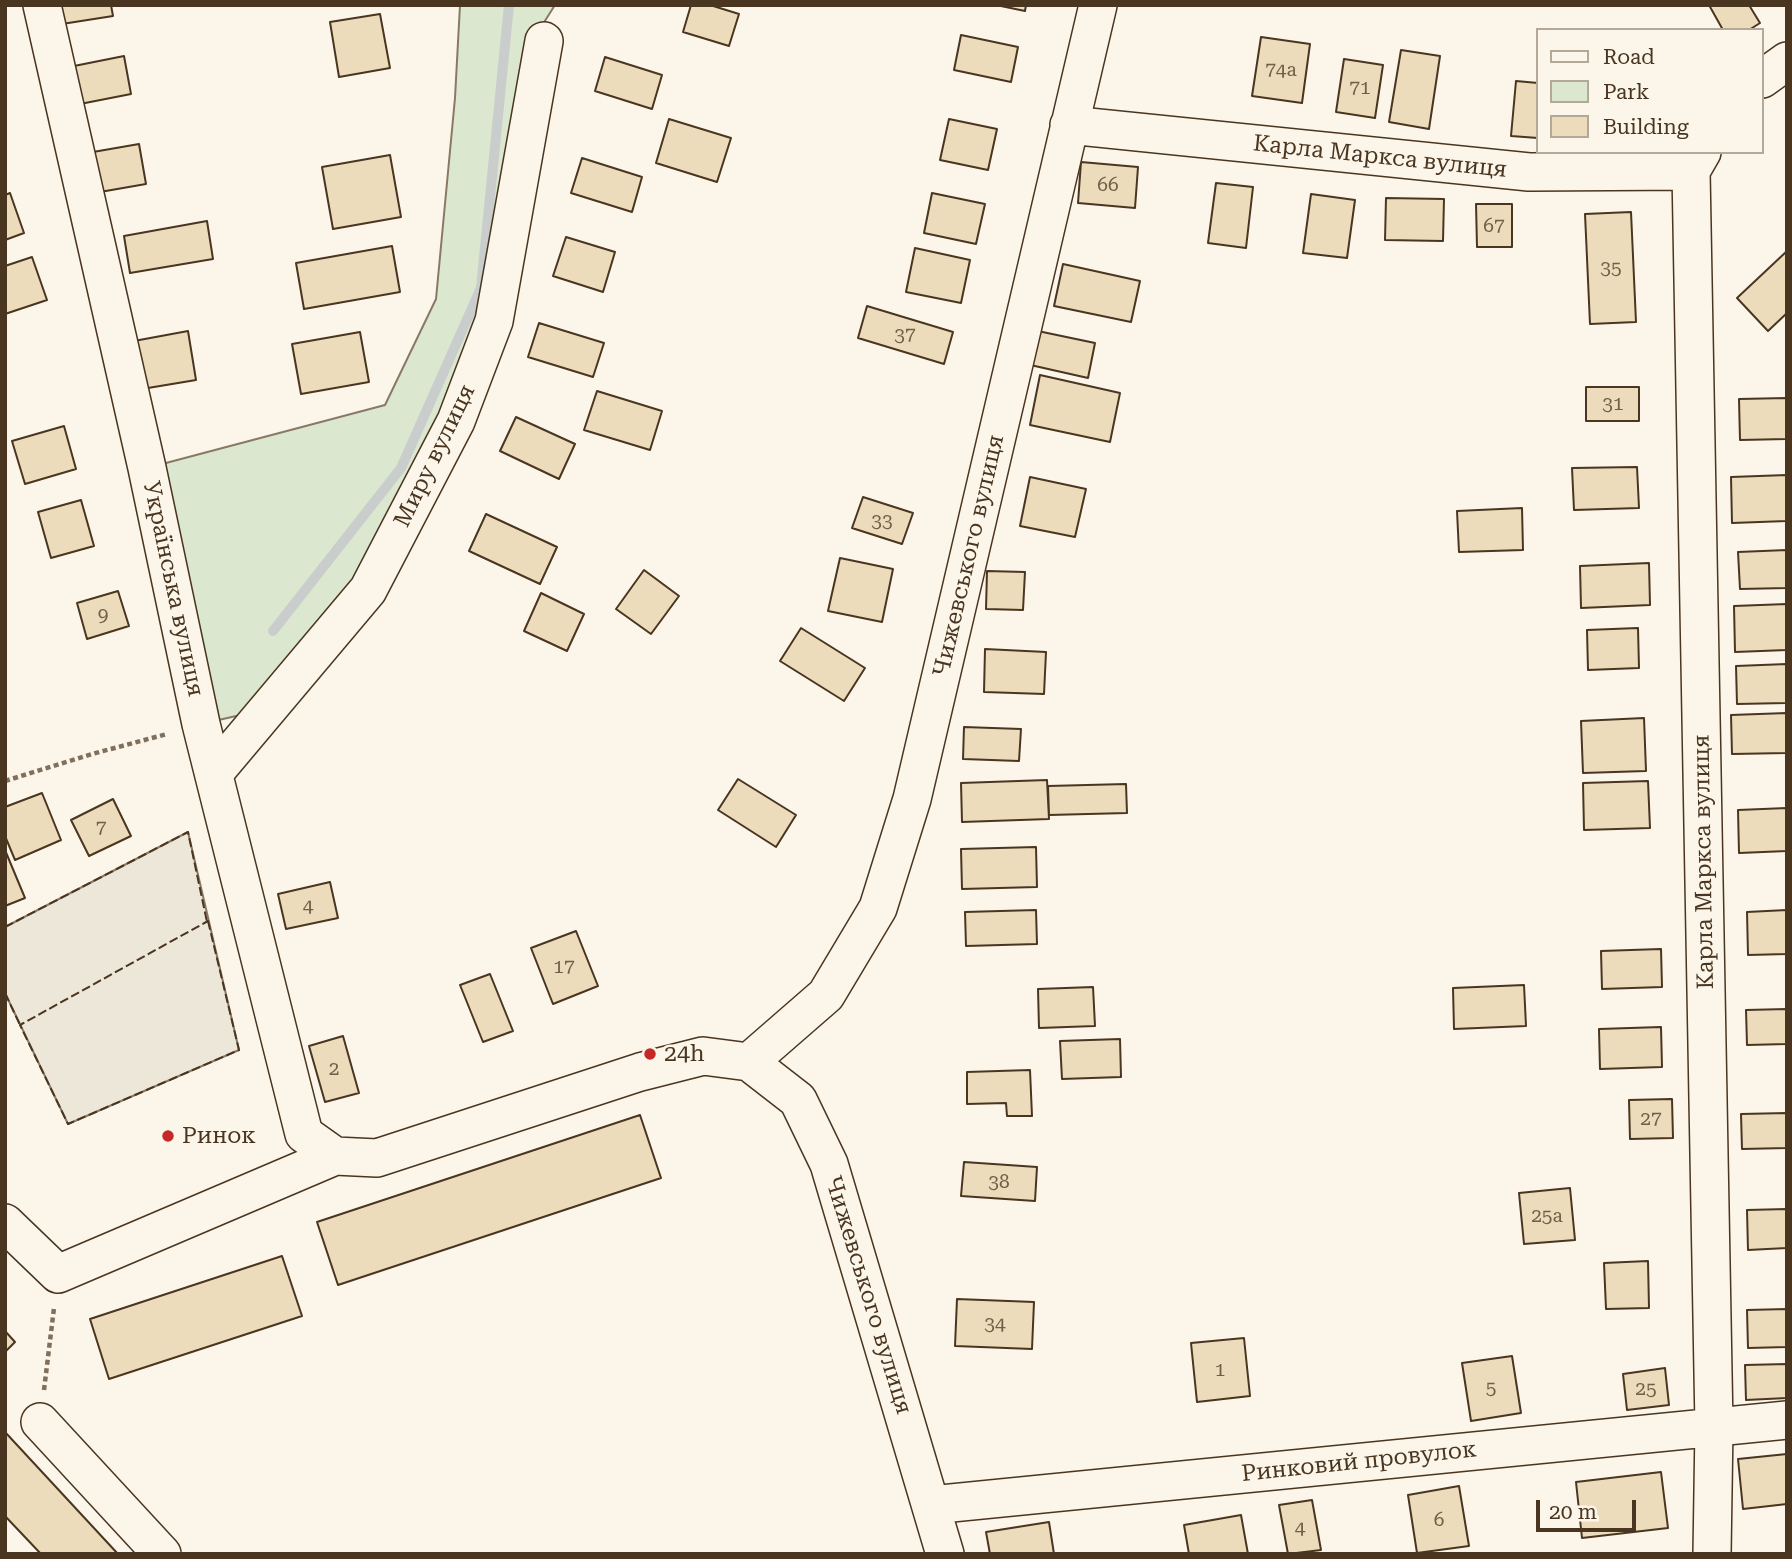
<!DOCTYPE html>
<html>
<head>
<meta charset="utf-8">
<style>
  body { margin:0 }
  #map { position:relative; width:1792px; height:1559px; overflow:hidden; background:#fbf6e9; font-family:"Roboto Serif",serif }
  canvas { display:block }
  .frame { position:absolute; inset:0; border:7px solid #4a3520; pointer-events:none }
  .legend { position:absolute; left:1536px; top:28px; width:228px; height:126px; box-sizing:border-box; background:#fbf6e9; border:2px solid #b4a999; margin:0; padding:9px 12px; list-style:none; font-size:21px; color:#4a3520 }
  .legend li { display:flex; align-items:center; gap:14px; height:35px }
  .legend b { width:35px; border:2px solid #b4a999 }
  .scale { position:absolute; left:1536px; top:1500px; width:100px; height:32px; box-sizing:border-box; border:4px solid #4a3520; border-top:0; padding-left:9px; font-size:21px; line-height:24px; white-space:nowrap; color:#4a3520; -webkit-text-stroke:5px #fbf6e9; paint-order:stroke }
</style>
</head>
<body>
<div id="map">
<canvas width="1792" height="1559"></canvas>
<div class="frame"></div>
<ul class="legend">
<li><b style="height:9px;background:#fbf6e9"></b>Road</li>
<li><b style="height:19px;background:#dce7d0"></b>Park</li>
<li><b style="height:19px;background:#ecdcbc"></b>Building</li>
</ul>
<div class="scale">20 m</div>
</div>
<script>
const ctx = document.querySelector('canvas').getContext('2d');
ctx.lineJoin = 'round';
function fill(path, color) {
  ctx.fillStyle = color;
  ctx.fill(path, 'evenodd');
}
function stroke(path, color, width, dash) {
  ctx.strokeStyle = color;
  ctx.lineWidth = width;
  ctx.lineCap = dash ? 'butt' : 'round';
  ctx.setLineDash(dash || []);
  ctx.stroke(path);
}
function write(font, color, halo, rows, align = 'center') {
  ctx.font = font + ' "Roboto Serif",serif';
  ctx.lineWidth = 5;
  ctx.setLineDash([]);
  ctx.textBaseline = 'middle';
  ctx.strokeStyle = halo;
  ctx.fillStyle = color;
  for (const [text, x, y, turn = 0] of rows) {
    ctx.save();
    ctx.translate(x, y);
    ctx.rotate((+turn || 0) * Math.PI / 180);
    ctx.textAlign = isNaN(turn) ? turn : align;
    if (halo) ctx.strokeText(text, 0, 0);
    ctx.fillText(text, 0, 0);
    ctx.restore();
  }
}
const green = new Path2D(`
  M460,5H555L536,35L494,321L368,590L267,709L201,724L147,468L385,405L436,299L455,98Z`);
fill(green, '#dce7d0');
stroke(green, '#887966', 2);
const parking = new Path2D(`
  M188,832L239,1050L68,1124L5,993V927Z`);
fill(parking, '#ede7d9');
stroke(parking, '#887966', 2);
stroke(new Path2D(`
  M273,631L401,468L481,288L509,5`), '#c9cecd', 10);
const building = new Path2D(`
  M59,5H111L113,16L62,24Z
  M691,5H710L739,14L729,46L683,32Z
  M996,5H1026L1025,11Z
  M1709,5H1749L1760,23L1749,30H1723Z
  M380,14L390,68L339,77L330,22Z
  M961,35L1018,47L1011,82L954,70Z
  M1261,37L1310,44L1302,103L1252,96Z
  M1401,50L1440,56L1429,129L1389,122Z
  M124,56L131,94L80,104L74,66Z
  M605,57L662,75L652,109L595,91Z
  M1344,59L1383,65L1375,118L1336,112Z
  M1516,81L1538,83V138L1511,136Z
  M669,119L731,138L717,182L656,163Z
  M949,119L997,129L988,170L940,160Z
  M139,144L146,184L100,192L93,152Z
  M390,155L401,217L333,229L322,167Z
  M582,158L642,177L632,212L571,193Z
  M1081,162L1138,167L1135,208L1078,203Z
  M1216,183L1253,187L1246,248L1208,243Z
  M10,193L24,233L5,240V195Z
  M932,193L985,204L976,244L924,233Z
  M1311,194L1355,200L1347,258L1303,253Z
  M1386,198L1444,199L1443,241L1385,240Z
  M1476,204H1512V247H1477Z
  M1631,212L1636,322L1590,324L1585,214Z
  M207,221L213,259L130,273L124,236Z
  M566,237L615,252L603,292L553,276Z
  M392,246L400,292L304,309L296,263Z
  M915,248L970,260L961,303L906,292Z
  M1787,251V313L1768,331L1737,298Z
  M32,257L47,300L5,314V266Z
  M1063,264L1140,281L1131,322L1054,306Z
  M867,306L953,332L944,364L858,338Z
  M539,323L604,343L593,377L528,357Z
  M1033,330L1095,343L1088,378L1026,364Z
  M188,331L196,380L142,389L134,341Z
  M360,332L369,382L301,394L292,344Z
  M1040,375L1120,393L1110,442L1030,425Z
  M1586,387H1639V421H1586Z
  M597,391L662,411L650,450L584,430Z
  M1787,398V439L1740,440L1739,399Z
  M516,417L575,444L559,479L500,451Z
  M64,426L76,469L25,484L12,441Z
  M1637,467L1639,508L1574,510L1572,468Z
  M1787,475V521L1732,523L1731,477Z
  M1030,477L1086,489L1075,537L1020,526Z
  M863,497L913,513L902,544L852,528Z
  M81,500L94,546L51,558L38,512Z
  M1522,508L1523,550L1459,552L1457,511Z
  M486,514L557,547L540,584L469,551Z
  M1787,550V588L1740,589L1738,552Z
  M840,558L893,569L882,622L828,611Z
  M1649,563L1650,605L1581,608L1580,566Z
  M644,570L679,596L651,634L616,609Z
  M987,571L1025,572L1023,610L986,609Z
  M118,591L129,626L87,639L77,603Z
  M541,593L584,614L567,651L524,631Z
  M1787,604V650L1735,652L1734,606Z
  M801,628L865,668L844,701L780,661Z
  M1638,628L1639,668L1588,670L1587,630Z
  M985,649L1046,652L1044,694L984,692Z
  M1787,664V703L1737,704L1736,666Z
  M1787,713V753L1732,754L1731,715Z
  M1644,718L1646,771L1583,773L1581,721Z
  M964,727L1021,729L1019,761L963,759Z
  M738,779L796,815L776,847L718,810Z
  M1047,780L1049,819L962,822L961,783Z
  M1648,781L1650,828L1584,830L1583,783Z
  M1126,784L1127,813L1049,815L1048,786Z
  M42,793L61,840L15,860L5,836V807Z
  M113,799L131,836L89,856L71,820Z
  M1787,808V851L1739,853L1738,810Z
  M1036,847L1037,887L962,889L961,849Z
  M5,850L25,898L5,906Z
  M330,882L338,918L286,929L278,894Z
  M1036,910L1037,944L966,946L965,912Z
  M1787,910V954L1748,955L1747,912Z
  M576,931L598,986L553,1004L531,948Z
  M1661,949L1662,987L1602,989L1601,951Z
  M490,974L513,1031L483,1042L460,985Z
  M1524,985L1526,1026L1454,1029L1453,988Z
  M1093,987L1095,1026L1039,1028L1038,989Z
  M1787,1009V1044L1747,1045L1746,1010Z
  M1661,1027L1662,1067L1600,1069L1599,1029Z
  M343,1036L359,1093L325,1102L309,1046Z
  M1120,1039L1121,1077L1062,1079L1060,1041Z
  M1030,1070L1032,1116H1007L1006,1103L967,1104V1072Z
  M1672,1099L1673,1138L1630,1139L1629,1100Z
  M1787,1113V1148L1742,1149L1741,1114Z
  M640,1115L661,1178L338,1285L317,1222Z
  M964,1162L1037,1167L1035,1201L961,1196Z
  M1570,1188L1575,1240L1524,1244L1519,1193Z
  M1787,1209V1248L1748,1250L1747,1210Z
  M282,1256L302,1316L109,1379L90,1319Z
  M1648,1261L1649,1308L1606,1309L1604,1263Z
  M957,1299L1034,1302L1032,1349L955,1346Z
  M1787,1309V1347L1748,1348L1747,1310Z
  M5,1331L15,1342L5,1352Z
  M1244,1338L1250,1396L1197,1402L1191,1343Z
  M1512,1356L1521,1413L1471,1421L1462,1363Z
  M1787,1364V1398L1746,1400L1745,1365Z
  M1665,1368L1669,1405L1627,1410L1623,1374Z
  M5,1432L118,1554H41L5,1516Z
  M1787,1454V1504L1743,1509L1738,1459Z
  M1661,1472L1668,1528L1582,1538L1576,1482Z
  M1459,1486L1469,1546L1417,1553L1408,1495Z
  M1312,1500L1321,1550L1288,1554L1279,1505Z
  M1241,1515L1248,1554H1189L1184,1525Z
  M1049,1522L1054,1554H990L986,1532Z`);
fill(building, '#ecdcbc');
stroke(building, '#4a3520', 2);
const minor = new Path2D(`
  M42,5L147,468L201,724L304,1134L335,1156
  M1762,79L1787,61
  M1069,125L1529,172L1691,171
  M1702,152L1691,171L1714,1427L1712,1554
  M214,773L368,590L456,421L494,321L544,41
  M749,1062L826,995L878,908L912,799L1098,5
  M5,1223L58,1274L335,1156L377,1158L640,1072L703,1056L749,1062L798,1100L829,1164L945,1554
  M40,1422L162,1554
  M931,1505L1787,1420`);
stroke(minor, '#4a3520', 40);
stroke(new Path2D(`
  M5,781L92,754L167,734
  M44,1390L54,1308`), '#7f6f5c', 4.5, [5, 3.5]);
stroke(minor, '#fbf6e9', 37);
stroke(new Path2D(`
  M208,921L239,1050L68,1124L20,1025Z
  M5,927L188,832L207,922
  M5,993L20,1025L23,1023`), '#4a3520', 2, [9, 3.5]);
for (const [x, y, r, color] of [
  [650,1054,7,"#c62828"],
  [168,1136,7,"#c62828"]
]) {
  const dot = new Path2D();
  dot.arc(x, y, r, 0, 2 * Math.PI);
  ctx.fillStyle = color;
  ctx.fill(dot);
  stroke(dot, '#fbf6e9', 2.5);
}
write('19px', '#725f47', null, [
  ["74а",1281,70],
  ["71",1360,88],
  ["66",1108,185],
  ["67",1494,226],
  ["35",1611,268],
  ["37",905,335],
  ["31",1613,404],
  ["33",882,521],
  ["9",103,615],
  ["7",101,828],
  ["4",308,906],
  ["17",564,967],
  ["2",334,1069],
  ["27",1651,1119],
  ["38",999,1182],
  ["25а",1547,1216],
  ["34",995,1324],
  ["1",1220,1370],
  ["5",1491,1388],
  ["25",1646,1389],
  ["6",1439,1520],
  ["4",1300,1528]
]);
write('23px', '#4a3520', '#fbf6e9', [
  ["Карла Маркса вулиця",1380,157,6],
  ["Миру вулиця",435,456,-64],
  ["Чижевського вулиця",969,556,-77],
  ["Українська вулиця",173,589,78],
  ["Карла Маркса вулиця",1704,862,-91],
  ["Чижевського вулиця",868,1295,73],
  ["Ринковий провулок",1359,1462,-6]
]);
write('23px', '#4a3520', '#fbf6e9', [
  ["24h",664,1054],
  ["Ринок",182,1136]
], 'left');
</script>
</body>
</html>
